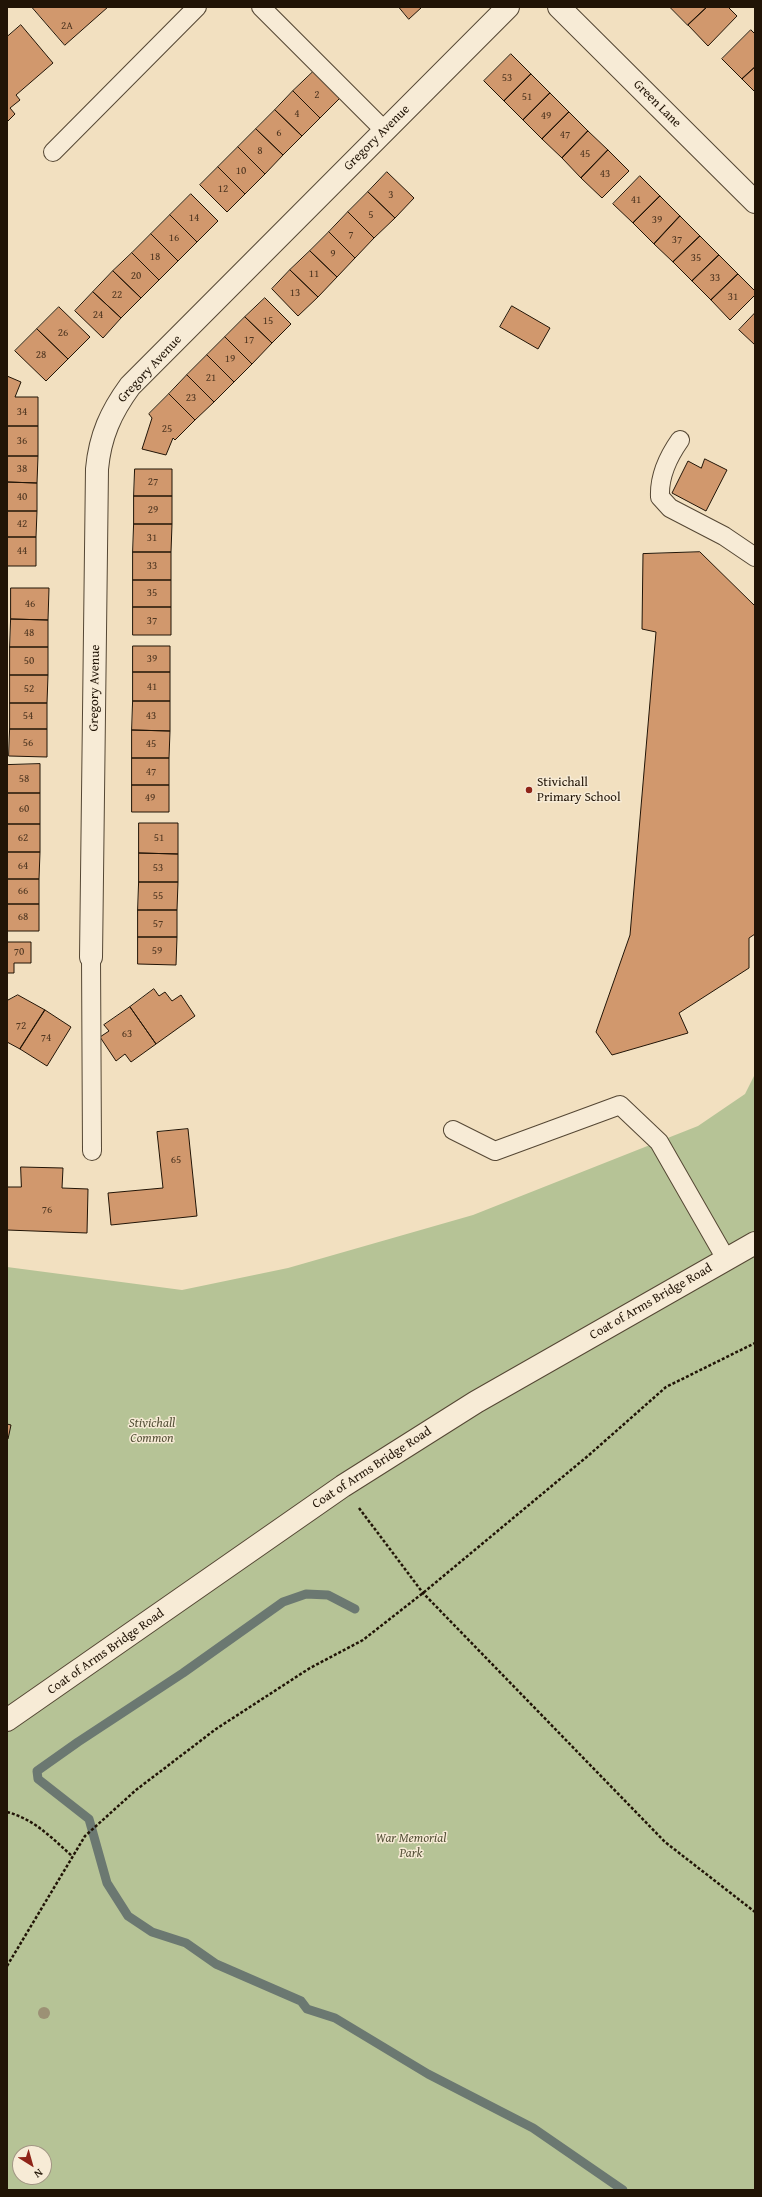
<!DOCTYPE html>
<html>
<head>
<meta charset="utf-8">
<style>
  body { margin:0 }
  #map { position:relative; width:762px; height:2197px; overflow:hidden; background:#f2e0c0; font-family:"Gentium Book Plus",serif }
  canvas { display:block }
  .frame { position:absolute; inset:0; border:8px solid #211406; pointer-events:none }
  .north { position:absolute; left:12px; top:2145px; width:40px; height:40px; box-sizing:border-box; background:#f7ebd6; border:1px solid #a19583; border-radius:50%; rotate:143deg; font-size:11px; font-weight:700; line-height:16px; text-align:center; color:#211406 }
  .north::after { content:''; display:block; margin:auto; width:14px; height:18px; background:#8f2418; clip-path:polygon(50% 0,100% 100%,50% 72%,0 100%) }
</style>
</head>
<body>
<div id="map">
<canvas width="762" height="2197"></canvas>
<div class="frame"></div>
<div class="north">N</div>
</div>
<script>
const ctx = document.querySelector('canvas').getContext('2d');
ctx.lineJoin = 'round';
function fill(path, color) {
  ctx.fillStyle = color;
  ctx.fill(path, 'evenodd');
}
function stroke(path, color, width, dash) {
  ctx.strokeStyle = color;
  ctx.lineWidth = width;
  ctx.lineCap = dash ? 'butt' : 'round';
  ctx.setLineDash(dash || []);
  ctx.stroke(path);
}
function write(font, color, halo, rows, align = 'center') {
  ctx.font = font + ' "Gentium Book Plus",serif';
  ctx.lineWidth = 3;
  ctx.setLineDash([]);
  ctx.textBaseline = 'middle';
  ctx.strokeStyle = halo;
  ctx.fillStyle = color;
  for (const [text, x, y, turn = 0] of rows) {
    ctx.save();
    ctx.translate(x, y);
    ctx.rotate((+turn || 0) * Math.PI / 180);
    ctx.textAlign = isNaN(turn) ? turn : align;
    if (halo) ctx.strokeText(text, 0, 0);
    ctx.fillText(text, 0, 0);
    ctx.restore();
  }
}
fill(new Path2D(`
  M755,1074V2190H7V1267L182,1290L288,1268L473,1215L698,1126L745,1094ZM20,2153H44V2177H20Z`), '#b6c396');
stroke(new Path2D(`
  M355,1609L328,1595L306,1594L283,1602L183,1673L78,1742L37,1771L38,1779L89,1819L107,1883L128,1916L152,1932L186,1943L216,1964L301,2001L307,2009L335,2018L428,2074L533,2128L623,2190`), '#6b7871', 9);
const building = new Path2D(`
  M32,7H108L65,45Z
  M399,7H422L409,19Z
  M670,7H707L688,25Z
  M707,7H728L737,16L708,46L688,25Z
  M21,25L53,63L16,95L20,100L10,108L15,114L7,122V37Z
  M751,30L755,34V67L742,79L722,59Z
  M511,54L531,74L504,101L484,81Z
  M755,67V92L742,79Z
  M313,72L340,98L320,118L293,91Z
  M531,74L550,93L523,120L504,101Z
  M293,91L320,118L302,136L275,110Z
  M550,93L569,112L542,139L523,120Z
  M275,110L302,136L283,155L256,129Z
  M569,112L588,131L562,158L542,139Z
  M256,129L283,155L265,174L238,147Z
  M588,131L608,150L581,178L562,158Z
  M238,147L265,174L245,194L218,167Z
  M608,150L629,171L602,198L581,178Z
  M218,167L245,194L227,212L200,185Z
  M387,172L414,198L395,218L368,192Z
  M640,176L660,196L633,223L613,204Z
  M368,192L395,218L374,238L348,212Z
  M191,194L218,221L197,242L170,215Z
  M660,196L680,216L654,244L633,223Z
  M348,212L374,238L355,258L329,232Z
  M170,215L197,242L178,261L151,234Z
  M680,216L700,236L673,262L654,244Z
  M329,232L355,258L337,277L310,251Z
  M151,234L178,261L159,280L132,253Z
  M700,236L719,255L692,281L673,262Z
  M310,251L337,277L318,297L290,270Z
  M132,253L159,280L141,298L113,271Z
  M719,255L738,274L711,300L692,281Z
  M290,270L318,297L298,316L272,289Z
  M113,271L141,298L121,318L93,292Z
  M738,274L755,291V295L730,320L711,300Z
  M93,292L121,318L103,338L75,311Z
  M265,298L291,324L272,343L245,317Z
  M512,306L550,328L538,349L500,327Z
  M59,307L90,337L68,359L37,329Z
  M755,313V345L739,330Z
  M245,317L272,343L252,364L225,337Z
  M37,329L68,359L46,381L15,351Z
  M225,337L252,364L234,382L207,355Z
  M207,355L234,382L214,402L187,375Z
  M187,375L214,402L195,420L169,394Z
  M7,376L21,382L15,397H38V426H7Z
  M169,394L195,420L175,440L173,438L166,455L142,449L152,418L149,414Z
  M7,426H38V456H7Z
  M7,456H38L37,483L7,482Z
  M705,459L727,470L706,511L672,493L688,461L701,468Z
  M135,469H172V496H134Z
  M7,482L37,483V511H7Z
  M134,496H172V524H134Z
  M7,511H37L36,537H7Z
  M134,524H172L171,552H133Z
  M7,537H36V566H7Z
  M133,552H171V580H133Z
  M700,552L755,606V934L749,938V968L679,1013L688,1033L612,1055L596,1032L630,935L656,632L642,629L643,554Z
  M133,580H171V607H133Z
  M11,588H49L48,620L11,619Z
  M133,607H171V635H133Z
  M11,619L48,620V647H10Z
  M133,646H170V672H133Z
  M10,647H48V675H10Z
  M133,672H170V701H133Z
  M10,675H48L47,703H10Z
  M133,701H170V731L132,730Z
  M10,703H47V729H10Z
  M10,729H47V757L9,756Z
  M132,730L170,731L169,758H132Z
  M132,758H169V785H132Z
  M40,764V793H7V765Z
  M132,785H169V812H132Z
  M7,793H40V824H7Z
  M139,823H178V854L139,853Z
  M7,824H40V852H7Z
  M7,852H40L39,879H7Z
  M139,853L178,854V882H139Z
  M7,879H39V904H7Z
  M139,882H178L177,910H138Z
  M7,904H39V931H7Z
  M138,910H177V937H138Z
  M138,937H177L176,965L138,964Z
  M7,942H31V963H14V973H7Z
  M154,989L159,996L165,992L172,1001L181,995L195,1016L156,1044L130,1007Z
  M18,995L45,1010L20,1049L7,1042V1001Z
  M130,1007L156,1044L131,1062L125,1054L116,1061L100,1037L109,1031L104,1025Z
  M45,1010L71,1027L47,1066L20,1049Z
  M188,1129L197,1216L111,1225L108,1193L163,1188L157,1132Z
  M21,1167L63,1168L62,1188L88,1189L87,1233L7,1230V1187H21Z
  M7,1424L11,1425L8,1439H7Z`);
fill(building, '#d1986d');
stroke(building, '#211406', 1);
const service = new Path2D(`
  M261,7L385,131
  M53,152L197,7
  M680,440C668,457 659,476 660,497L670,508L724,536L755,557
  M91,957L92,1151
  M453,1130L495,1151L620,1105L659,1142L726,1259`);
const minor = new Path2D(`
  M559,7L755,202
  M91,957L97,469C100,436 111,412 130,386L508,7`);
const tertiary = new Path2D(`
  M7,1720L343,1486L476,1402L755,1243`);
stroke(service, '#554734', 20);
stroke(minor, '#554734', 24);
stroke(tertiary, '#554734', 24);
stroke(new Path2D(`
  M359,1508L423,1593L665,1842L755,1912
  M7,1812C34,1819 52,1838 72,1856
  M7,1966L85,1836L136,1790L216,1729L310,1668L363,1640L423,1593L589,1455L666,1387L755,1343`), '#211406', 2.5, [3, 2]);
stroke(service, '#f7ebd6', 18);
stroke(minor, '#f7ebd6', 22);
stroke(tertiary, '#f7ebd6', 22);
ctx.fillStyle = '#9c9175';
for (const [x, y] of [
  [44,2013]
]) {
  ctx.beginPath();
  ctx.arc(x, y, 6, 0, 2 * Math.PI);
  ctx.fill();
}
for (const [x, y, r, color] of [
  [529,790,4,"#8f2418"]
]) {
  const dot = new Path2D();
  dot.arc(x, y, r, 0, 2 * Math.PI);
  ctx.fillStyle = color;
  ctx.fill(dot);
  stroke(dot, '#f7ebd6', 1.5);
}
write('11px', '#4d3520', null, [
  ["2A",67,26],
  ["53",507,78],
  ["2",317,95],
  ["51",527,97],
  ["4",297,114],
  ["49",546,116],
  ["6",279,133],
  ["47",565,135],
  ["8",260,151],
  ["45",585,154],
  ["10",241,171],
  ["43",605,174],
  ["12",223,189],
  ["3",391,195],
  ["41",636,200],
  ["5",371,215],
  ["14",194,218],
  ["39",657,220],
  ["7",351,235],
  ["16",174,238],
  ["37",677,240],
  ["9",333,254],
  ["18",155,257],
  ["35",696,258],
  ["11",314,274],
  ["20",136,276],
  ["33",715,278],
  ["13",295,293],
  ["22",117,295],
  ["31",733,297],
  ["24",98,315],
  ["15",268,321],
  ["26",63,333],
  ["17",249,340],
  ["28",41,355],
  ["19",230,359],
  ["21",211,378],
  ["23",191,398],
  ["34",22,412],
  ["25",167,429],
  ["36",22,441],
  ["38",22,469],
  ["27",153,482],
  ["40",22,497],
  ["29",153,510],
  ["42",22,524],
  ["31",152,538],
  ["44",22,551],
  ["33",152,566],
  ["35",152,593],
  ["46",30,604],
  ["37",152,621],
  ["48",29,633],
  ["39",152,659],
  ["50",29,661],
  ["41",152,687],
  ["52",29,689],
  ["54",28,716],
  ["43",151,716],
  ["56",28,743],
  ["45",151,744],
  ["47",151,772],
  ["58",24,779],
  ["49",150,798],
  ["60",24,809],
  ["62",23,838],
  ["51",159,838],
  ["64",23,866],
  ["53",158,868],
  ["66",23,891],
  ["55",158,896],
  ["68",23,917],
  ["57",158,924],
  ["59",157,951],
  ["70",19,952],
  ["72",21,1026],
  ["63",127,1034],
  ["74",46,1038],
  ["65",176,1160],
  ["76",47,1210]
]);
write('13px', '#211406', '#f7ebd6', [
  ["Green Lane",657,104,45],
  ["Gregory Avenue",377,138,-45],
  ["Gregory Avenue",150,369,-47],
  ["Gregory Avenue",95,688,-89],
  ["Coat of Arms Bridge Road",651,1302,-30],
  ["Coat of Arms Bridge Road",372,1468,-33],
  ["Coat of Arms Bridge Road",106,1652,-35]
]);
write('13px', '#211406', '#f7ebd6', [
  ["Stivichall",537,783],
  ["Primary School",537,798]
], 'left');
write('italic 13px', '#555138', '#f7ebd6', [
  ["Stivichall",152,1424],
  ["Common",152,1439],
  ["War Memorial",411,1839],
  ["Park",411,1854]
]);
</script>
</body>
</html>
